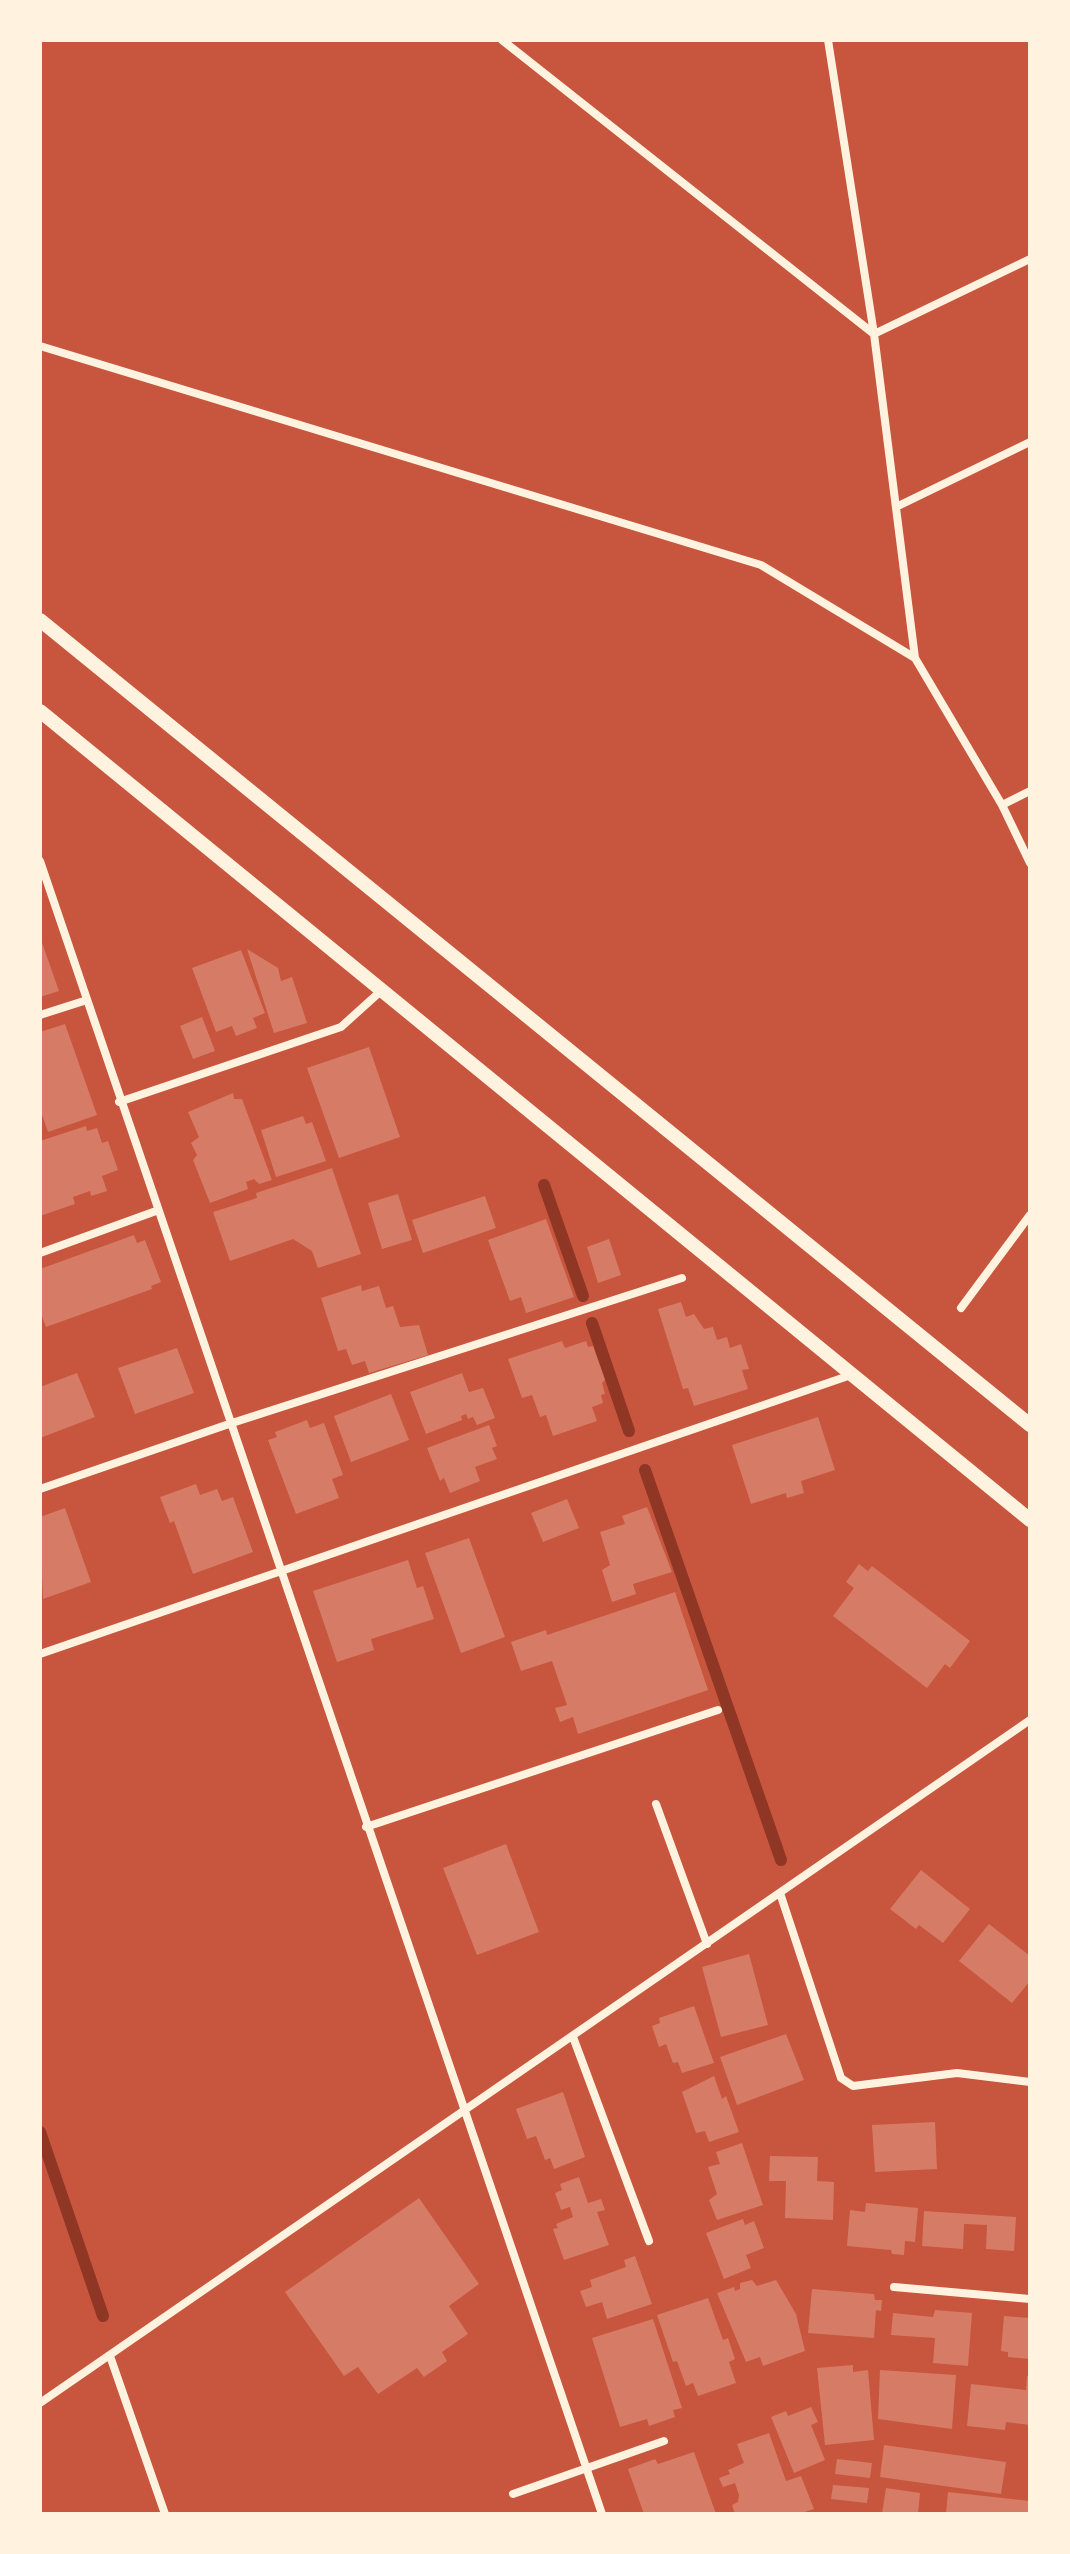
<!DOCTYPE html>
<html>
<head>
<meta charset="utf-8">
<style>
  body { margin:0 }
  #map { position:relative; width:1070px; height:2554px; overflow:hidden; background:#c8553d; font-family:"Source Sans 3",sans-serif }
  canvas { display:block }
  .frame { position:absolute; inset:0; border:42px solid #fff3e0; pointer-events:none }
</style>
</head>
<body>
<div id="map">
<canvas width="1070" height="2554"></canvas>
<div class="frame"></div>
</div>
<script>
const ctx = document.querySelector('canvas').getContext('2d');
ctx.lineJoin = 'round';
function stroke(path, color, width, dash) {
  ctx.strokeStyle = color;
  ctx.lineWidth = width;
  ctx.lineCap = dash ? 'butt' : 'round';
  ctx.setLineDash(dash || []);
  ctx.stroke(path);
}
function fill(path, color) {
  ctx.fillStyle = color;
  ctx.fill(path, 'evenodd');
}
stroke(new Path2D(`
  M544,1185L583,1296
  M592,1323L629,1431
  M645,1470L781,1860
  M40,2132L103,2316`), '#8f3625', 12);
fill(new Path2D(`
  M40,937L59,991L40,997Z
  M247,949L278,968L281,981L292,977L307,1023L274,1033Z
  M241,950L265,1013L253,1018L257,1028L236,1036L232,1026L216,1032L192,968Z
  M202,1017L215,1051L193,1059L180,1026Z
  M65,1024L97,1115L48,1132L40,1109V1032Z
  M369,1047L400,1137L339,1158L307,1068Z
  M233,1093L234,1099H242L272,1180L259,1184L254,1179L246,1182L248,1189L210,1203L193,1160L197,1155L191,1143L199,1137L188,1112Z
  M303,1116L306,1124L312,1122L326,1161L276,1177L261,1130Z
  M86,1126L87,1131L97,1128L102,1143L108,1141L118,1170L102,1176L107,1191L91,1196L90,1191L73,1197L75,1204L40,1216V1141Z
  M332,1168L361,1254L318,1268L312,1251L293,1239L230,1261L213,1212L257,1198L256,1193Z
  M398,1194L412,1240L382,1249L368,1203Z
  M485,1196L496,1228L423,1253L412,1220Z
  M546,1219L574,1297L526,1313L521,1297L510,1301L488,1240Z
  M134,1235L137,1243L145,1240L161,1282L151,1286L152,1289L46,1327L40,1311V1269Z
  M609,1239L621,1275L598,1283L587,1247Z
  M361,1285L362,1291L379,1286L386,1308L393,1306L400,1327L419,1325L428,1355L369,1373L365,1361L352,1365L346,1349L338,1351L321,1298Z
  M681,1302L686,1317L694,1314L704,1329L713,1327L717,1340L727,1337L730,1348L741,1344L749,1369L742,1370L748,1389L694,1406L688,1388L683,1389L658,1309Z
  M562,1341L565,1348L586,1341L588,1347L593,1346L605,1380L602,1383L605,1394L601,1395L603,1403L592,1407L597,1421L553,1436L546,1415L540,1417L532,1395L522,1398L508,1359Z
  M177,1348L194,1393L135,1414L118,1368Z
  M77,1373L95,1417L40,1438V1387Z
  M462,1373L469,1392L483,1388L495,1418L477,1425L473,1417L468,1419L466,1414L461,1416L462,1420L426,1434L410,1392Z
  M391,1394L409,1440L351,1462L334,1416Z
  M818,1417L835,1470L801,1481L804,1493L787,1498L786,1493L751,1504L732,1445Z
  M307,1420L310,1428L324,1423L343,1475L332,1479L339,1498L296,1514L268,1440L277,1437L275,1432Z
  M489,1425L497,1446L492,1448L497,1459L475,1467L480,1481L450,1493L444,1478L440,1481L427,1448Z
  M196,1484L200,1495L217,1489L222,1501L233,1497L253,1552L193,1574L174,1521L170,1523L160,1497Z
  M567,1499L579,1528L543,1542L531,1513Z
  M647,1507L672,1572L633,1584L636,1594L612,1602L602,1570L610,1565L600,1532L625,1524L622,1516Z
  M65,1508L91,1582L43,1599L40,1517Z
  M469,1538L505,1637L461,1653L425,1553Z
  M408,1560L417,1588L423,1586L434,1619L371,1639L374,1650L337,1662L313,1591Z
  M859,1564L868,1571L872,1566L970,1641L950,1668L945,1664L927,1688L833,1616L854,1588L846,1582Z
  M675,1592L708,1690L578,1734L573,1717L560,1722L555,1708L567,1705L552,1661L521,1671L511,1642L546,1630L547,1635Z
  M506,1844L539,1932L477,1955L443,1868Z
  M921,1870L970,1909L943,1943L919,1925L916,1929L890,1909Z
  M989,1924L1030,1956V1981L1012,2003L959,1961Z
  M749,1954L768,2025L721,2037L702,1967Z
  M694,2006L714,2063L682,2073L678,2062L673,2063L666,2044L659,2047L652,2026L660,2023L659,2018Z
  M786,2034L804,2080L737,2105L720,2057Z
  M714,2076L722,2099L726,2096L739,2132L709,2142L705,2131L696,2133L682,2092Z
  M563,2092L585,2157L554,2169L550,2158L545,2160L536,2136L527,2139L516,2109Z
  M935,2122L937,2169L875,2172L872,2125Z
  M742,2143L763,2205L717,2220L709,2200L717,2194L708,2167L720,2164L716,2152Z
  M770,2156L818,2157L817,2181L834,2182L833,2220L785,2218L786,2181H769Z
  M579,2177L588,2203L601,2199L605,2210L597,2212L609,2245L564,2260L553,2229L558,2228L556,2224L573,2217L570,2207L561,2210L555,2193L562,2190L560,2184Z
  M419,2198L479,2284L449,2306L468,2334L442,2352L447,2361L424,2377L417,2368L378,2394L358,2367L344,2376L285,2292Z
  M866,2203L918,2208L915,2242L905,2241L904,2255L892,2254L891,2250L847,2246L850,2210L865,2212Z
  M924,2211L1016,2217L1014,2251L986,2249L987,2225L964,2224L963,2249L922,2246Z
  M743,2219L745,2225L754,2221L764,2248L746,2255L751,2268L724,2279L706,2233Z
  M635,2256L652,2304L607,2319L602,2302L586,2307L580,2291L592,2287L590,2280L626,2267L624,2260Z
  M752,2280L757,2286L776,2280L796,2314L805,2351L763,2366L760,2357L746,2362L717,2293L734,2287L735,2291L740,2289V2283Z
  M812,2289L874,2294L875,2300H882L881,2311L876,2310L874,2338L808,2333Z
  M708,2298L723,2340L728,2338L735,2359L729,2362L736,2383L698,2396L693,2383L686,2386L677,2361L673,2362L657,2315Z
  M935,2310L972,2313L968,2366L933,2363L935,2338L891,2335L893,2313L933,2317Z
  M1004,2316L1030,2318V2359L1008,2357V2352L1001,2351Z
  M653,2319L682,2408L673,2410L675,2417L649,2426L647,2419L620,2427L592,2338Z
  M853,2365V2372L868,2370L874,2440L825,2445L817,2368Z
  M880,2370L956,2375L952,2429L878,2419Z
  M1027,2376H1030V2425L1006,2422L1005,2430L967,2426L971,2384L1026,2390Z
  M811,2407L818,2422L811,2425L825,2460L794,2473L771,2417L786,2411L788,2416Z
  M769,2433L786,2481L801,2476L814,2509L799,2514H735L732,2505L738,2502L739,2495L735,2483L723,2487L719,2478L730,2474L728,2470L744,2463L737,2444Z
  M884,2445L1006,2462L1001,2494L880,2477Z
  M694,2452L716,2514H644L628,2469L655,2459L658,2464Z
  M837,2459L872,2463L870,2478L835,2474Z
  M833,2485L869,2488L867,2503L831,2499Z
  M886,2488L920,2493L918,2514H882Z
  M948,2492L1030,2501V2514H946Z`), '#d67c66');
stroke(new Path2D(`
  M502,40L874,334L1030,259
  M828,40L874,334L915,658
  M40,346L761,565L915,658L1002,805L1030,863
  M896,507L1030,442
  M1002,805L1030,791
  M40,861L602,2514
  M40,1015L87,1000
  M119,1102L341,1027L382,990
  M40,1253L156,1211
  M961,1308L1030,1215
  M40,1489L229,1424L682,1278
  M40,1654L851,1375
  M656,1804L707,1944
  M366,1827L718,1710
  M780,1893L841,2078L853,2086L957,2073L1030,2082
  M573,2037L649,2241
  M894,2287L1030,2299
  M110,2356L165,2514
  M40,2403L1030,1720
  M513,2494L664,2441`), '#fff3e0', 8);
stroke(new Path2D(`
  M40,620L1030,1425
  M40,711L1030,1520`), '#fff3e0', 14);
</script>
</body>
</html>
